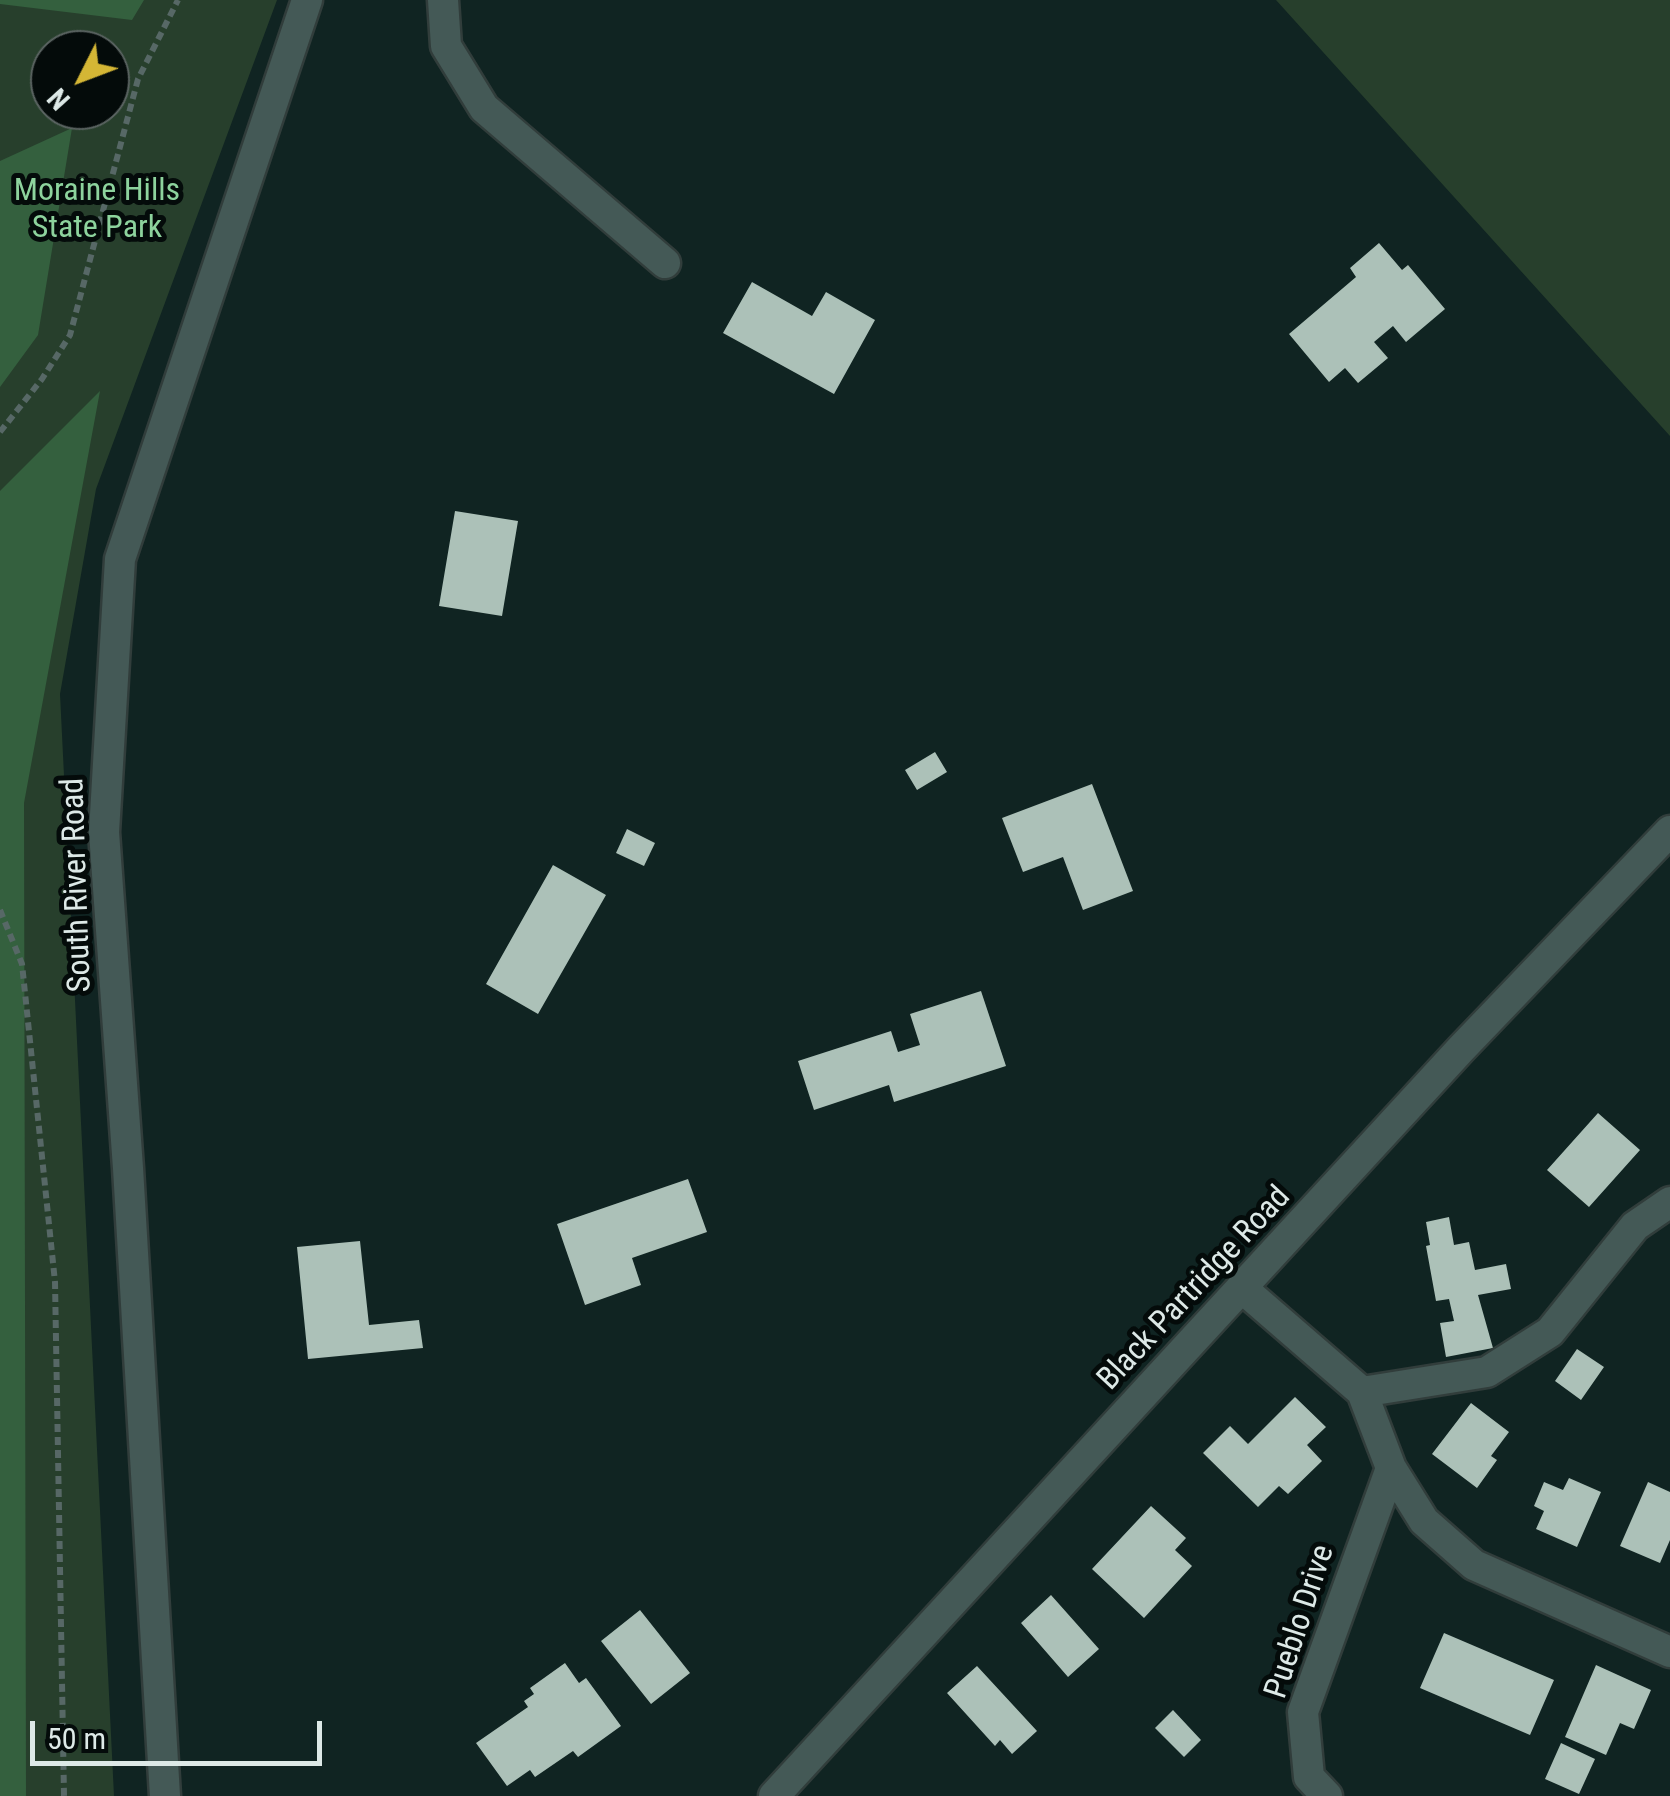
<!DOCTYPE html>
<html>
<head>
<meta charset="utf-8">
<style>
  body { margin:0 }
  #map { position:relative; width:1670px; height:1796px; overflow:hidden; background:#102422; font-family:"Roboto Condensed",sans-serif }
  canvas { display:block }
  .north { position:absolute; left:30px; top:30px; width:100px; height:100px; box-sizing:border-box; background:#040b0a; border:2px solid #5b6462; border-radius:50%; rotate:228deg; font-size:28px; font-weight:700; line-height:40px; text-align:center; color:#dde9e7 }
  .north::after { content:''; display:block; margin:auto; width:35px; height:45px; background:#d4b635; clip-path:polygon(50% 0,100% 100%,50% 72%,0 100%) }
  .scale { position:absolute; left:30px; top:1721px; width:292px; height:45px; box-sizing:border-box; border:5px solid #dde9e7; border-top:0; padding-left:12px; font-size:30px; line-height:35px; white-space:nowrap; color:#dde9e7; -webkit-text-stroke:8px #040b0a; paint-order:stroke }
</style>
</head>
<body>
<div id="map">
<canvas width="1670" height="1796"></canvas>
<div class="north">N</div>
<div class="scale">50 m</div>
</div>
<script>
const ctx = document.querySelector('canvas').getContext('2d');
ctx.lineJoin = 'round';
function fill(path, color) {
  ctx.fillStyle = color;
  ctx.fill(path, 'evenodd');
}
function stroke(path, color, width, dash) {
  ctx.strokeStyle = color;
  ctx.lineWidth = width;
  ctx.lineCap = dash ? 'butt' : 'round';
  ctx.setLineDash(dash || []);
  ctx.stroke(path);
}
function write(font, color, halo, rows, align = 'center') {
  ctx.font = font + ' "Roboto Condensed",sans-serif';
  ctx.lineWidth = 10;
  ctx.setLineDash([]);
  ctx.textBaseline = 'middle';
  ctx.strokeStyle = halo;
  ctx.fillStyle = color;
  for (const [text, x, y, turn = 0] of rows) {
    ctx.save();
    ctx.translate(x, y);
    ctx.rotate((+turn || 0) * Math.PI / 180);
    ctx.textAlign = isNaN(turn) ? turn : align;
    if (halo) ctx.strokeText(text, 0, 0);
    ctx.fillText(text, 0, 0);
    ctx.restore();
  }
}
fill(new Path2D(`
  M0,0H277L96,489L60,694L114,1796H0ZM50,50H110V110H50Z
  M1276,0H1670V436Z`), '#273f2c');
fill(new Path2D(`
  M0,0H144L132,20L0,4Z
  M72,128L38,335L0,387V161Z
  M100,391L24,803L26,1796H0V491Z`), '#34603e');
fill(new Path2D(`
  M1379,243L1402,270L1408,265L1445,309L1406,342L1393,326L1374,342L1388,358L1358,383L1345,368L1329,382L1289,334L1356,277L1350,268Z
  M752,282L812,316L826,292L875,320L834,394L723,333Z
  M455,511L518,521L502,616L439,606Z
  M935,752L947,772L917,790L905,770Z
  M1092,784L1133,891L1083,910L1063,857L1023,872L1002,818Z
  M627,829L655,843L644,866L616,853Z
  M553,865L606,895L538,1014L486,984Z
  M981,991L1006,1066L894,1102L889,1085L814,1110L798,1061L891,1031L898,1052L920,1045L910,1014Z
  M1598,1113L1640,1150L1589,1207L1547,1170Z
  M688,1179L707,1232L632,1258L641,1285L585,1305L557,1224Z
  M1449,1217L1454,1245L1469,1242L1475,1270L1506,1264L1511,1289L1478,1295L1493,1348L1446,1357L1440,1323L1454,1321L1449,1299L1436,1301L1426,1246L1430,1245L1426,1222Z
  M360,1241L369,1325L419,1320L423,1348L308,1359L297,1247Z
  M1577,1349L1604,1367L1581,1400L1555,1381Z
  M1295,1397L1326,1427L1307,1445L1322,1461L1288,1494L1279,1486L1258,1507L1203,1453L1230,1426L1248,1444Z
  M1471,1403L1509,1432L1491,1456L1497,1460L1477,1488L1432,1454Z
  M1569,1478L1601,1492L1577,1547L1536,1529L1544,1511L1534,1506L1544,1482L1563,1490Z
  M1648,1482L1670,1492V1540L1660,1563L1620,1546Z
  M1151,1506L1186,1538L1175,1550L1192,1566L1144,1618L1092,1569Z
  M1051,1595L1099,1649L1068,1677L1021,1623Z
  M640,1610L690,1673L651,1704L601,1641Z
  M1444,1633L1554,1680L1530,1735L1420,1688Z
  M565,1663L579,1683L586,1678L621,1726L578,1757L573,1751L535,1777L530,1770L507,1786L476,1743L528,1707L524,1701L534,1694L530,1688Z
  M1596,1665L1651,1690L1634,1729L1620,1723L1606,1755L1565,1737Z
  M977,1666L1037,1731L1012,1754L1000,1740L995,1746L947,1693Z
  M1173,1710L1201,1740L1184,1757L1155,1728Z
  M1561,1743L1595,1759L1579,1794L1545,1779Z`), '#acc1b8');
const minor = new Path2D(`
  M443,0L446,46L484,108L665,263
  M1243,1289L1362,1392L1391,1468L1424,1521L1474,1565L1670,1652
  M1362,1392L1487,1372L1550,1332L1635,1226L1670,1202
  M165,1796L128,1168L104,832L120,559L307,0
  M774,1796L1461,1049L1670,831
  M1327,1796L1309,1777L1303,1712L1391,1468`);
stroke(minor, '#313d3b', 35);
stroke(new Path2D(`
  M0,432L42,379L70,335L138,79L178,0
  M0,910L22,964L55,1282L64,1796`), '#576866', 6, [8, 5]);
stroke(minor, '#445956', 30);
write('32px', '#8dd39d', '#040b0a', [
  ["Moraine Hills",97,192],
  ["State Park",97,229]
]);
write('32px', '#dde9e7', '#040b0a', [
  ["South River Road",78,885,-92],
  ["Black Partridge Road",1195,1289,-47],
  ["Pueblo Drive",1301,1622,-72]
]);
</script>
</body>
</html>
